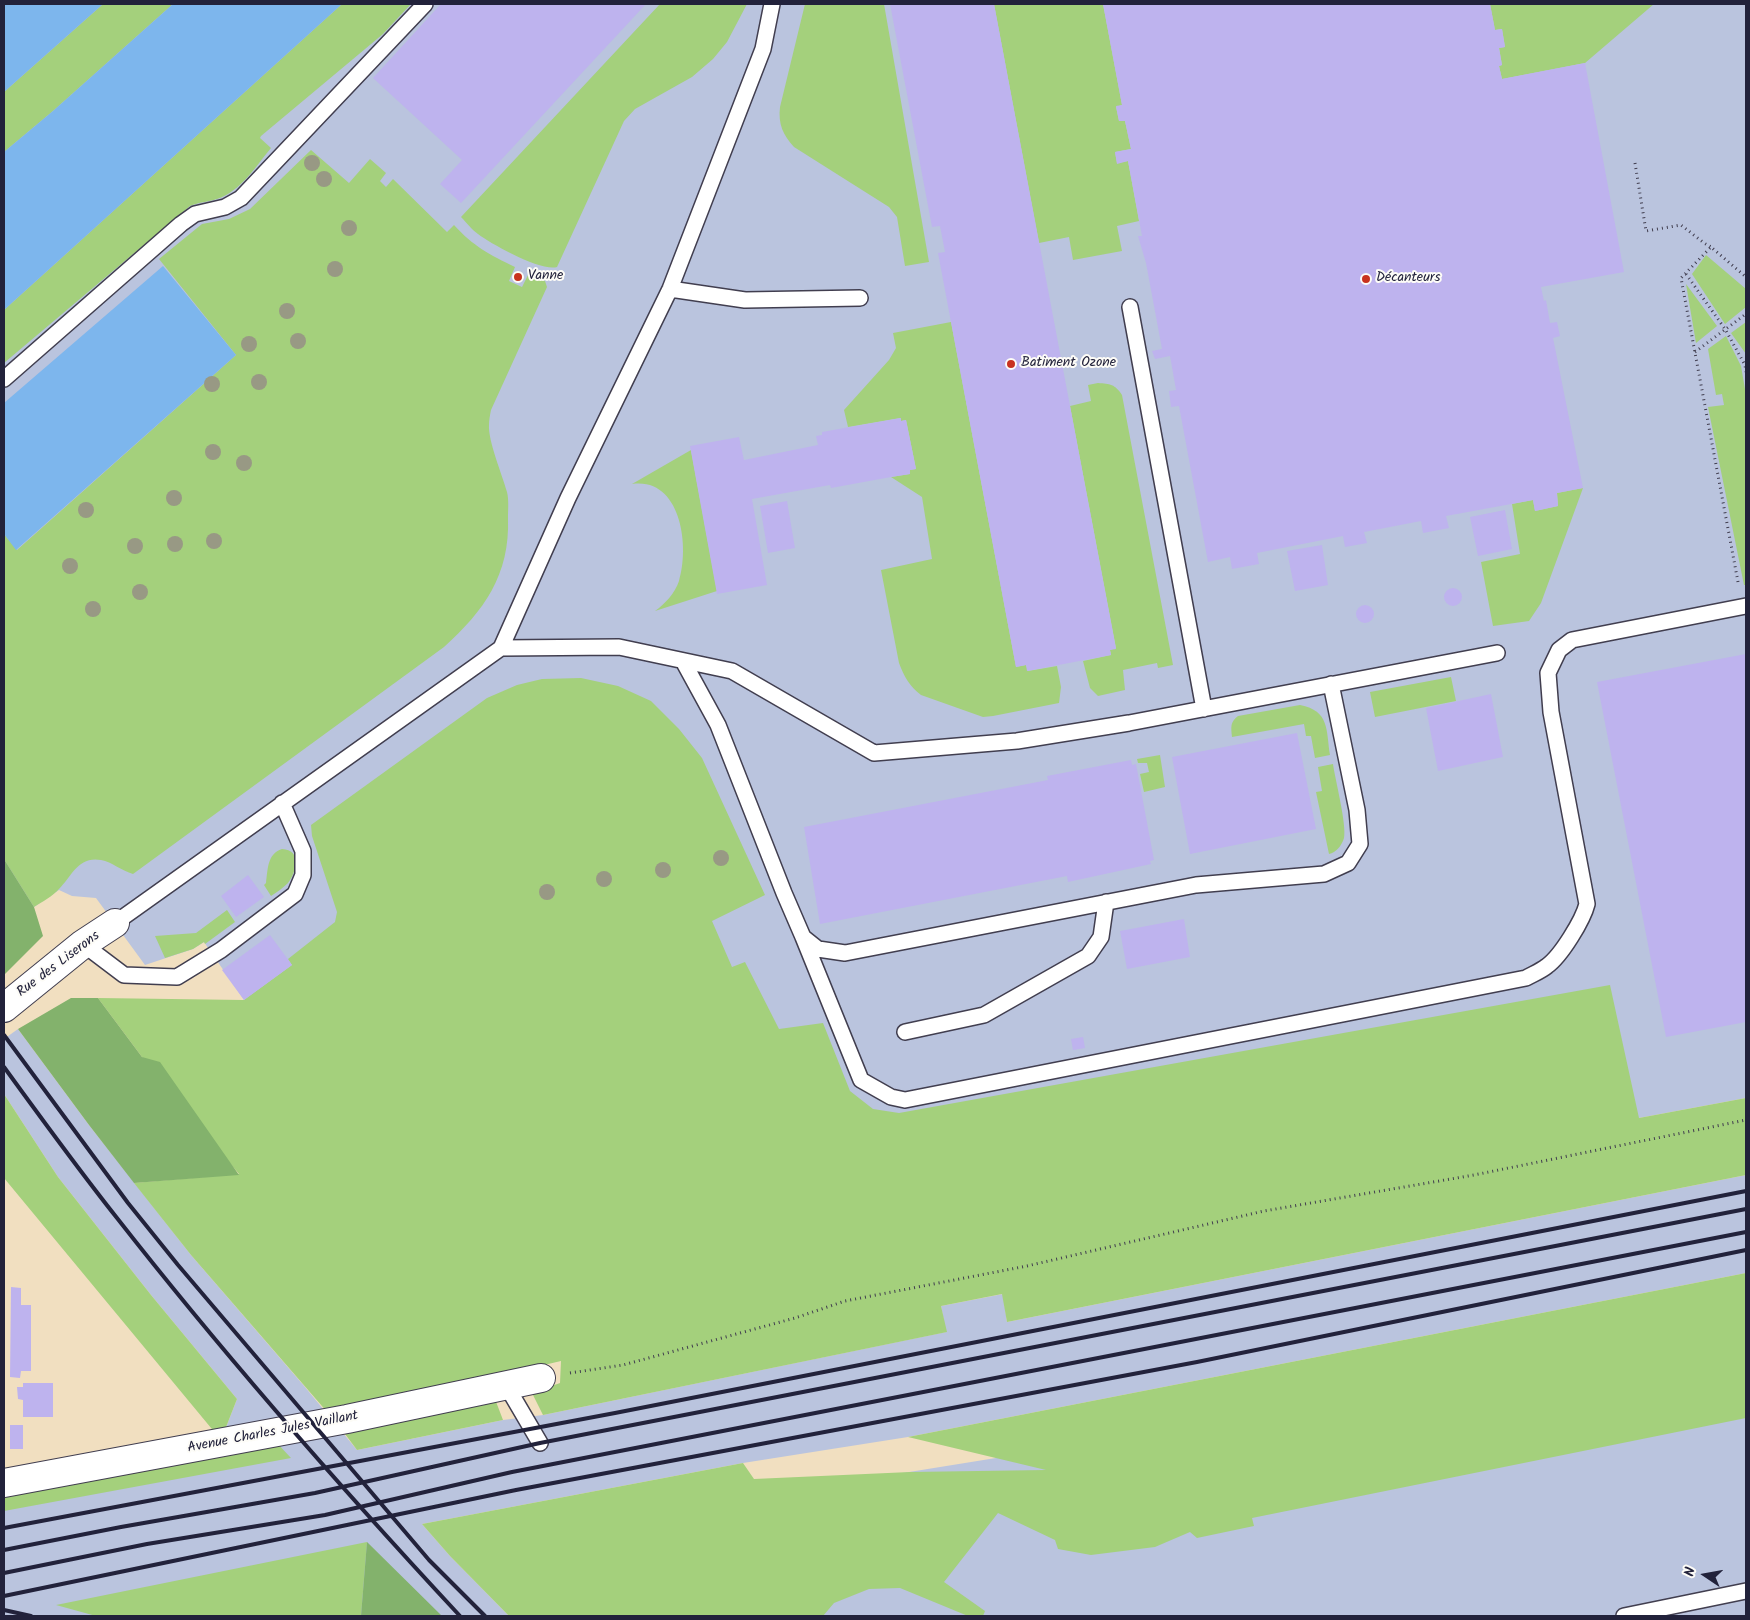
<!DOCTYPE html>
<html>
<head>
<meta charset="utf-8">
<style>
  body { margin:0 }
  #map { position:relative; width:1750px; height:1620px; overflow:hidden; background:#f1dfc0; font-family:Kalam,sans-serif }
  canvas { display:block }
  .frame { position:absolute; inset:0; border:5px solid #22223b; pointer-events:none }
  .north { position:absolute; left:1680px; top:1550px; width:50px; height:50px; -webkit-text-stroke:4px #fdfcf7; paint-order:stroke; rotate:282deg; font-size:14px; font-weight:700; line-height:20px; text-align:center; color:#22223b }
  .north::after { content:''; display:block; margin:auto; width:18px; height:22px; background:#22223b; clip-path:polygon(50% 0,100% 100%,50% 72%,0 100%) }
</style>
</head>
<body>
<div id="map">
<canvas width="1750" height="1620"></canvas>
<div class="frame"></div>
<div class="north">N</div>
</div>
<script>
const ctx = document.querySelector('canvas').getContext('2d');
ctx.lineJoin = 'round';
function fill(path, color) {
  ctx.fillStyle = color;
  ctx.fill(path, 'evenodd');
}
function stroke(path, color, width, dash) {
  ctx.strokeStyle = color;
  ctx.lineWidth = width;
  ctx.lineCap = dash ? 'butt' : 'round';
  ctx.setLineDash(dash || []);
  ctx.stroke(path);
}
function write(font, color, halo, rows, align = 'center') {
  ctx.font = font + ' Kalam,sans-serif';
  ctx.lineWidth = 4;
  ctx.setLineDash([]);
  ctx.textBaseline = 'middle';
  ctx.strokeStyle = halo;
  ctx.fillStyle = color;
  for (const [text, x, y, turn = 0] of rows) {
    ctx.save();
    ctx.translate(x, y);
    ctx.rotate((+turn || 0) * Math.PI / 180);
    ctx.textAlign = isNaN(turn) ? turn : align;
    if (halo) ctx.strokeText(text, 0, 0);
    ctx.fillText(text, 0, 0);
    ctx.restore();
  }
}
fill(new Path2D(`
  M4,4H1746V1098L1639,1118L664,1336L398,1399L244,1000L204,942L193,949L145,965L96,898L72,896L59,890L34,907L4,859Z
  M18,1029L89,1125L191,1255L305,1387L357,1450L503,1420L543,1415L946,1332L941,1306L1003,1294L1007,1322L1746,1175V1273L908,1437L743,1463L422,1524L450,1556L509,1616H4V1503L221,1440L237,1399L151,1295L58,1177L4,1094V1039Z
  M1746,1337V1616H527L624,1518Z`), '#bac4de');
fill(new Path2D(`
  M103,4H173L53,111L4,152V92Z
  M342,4H411L383,34L261,136L260,138L271,148C256,166 240,192 217,199C208,202 199,202 190,206L4,363V310Z
  M660,4H747L727,42L713,59L692,77L635,109L624,121L557,267C542,272 491,244 478,234C472,230 467,223 461,217Z
  M805,4H884L929,262L905,266L897,217L889,207L794,147C783,135 778,124 780,107Z
  M994,4H1103L1122,105L1116,107L1119,121H1125L1131,149L1115,152L1117,163L1128,161L1139,221L1117,226L1122,251L1073,260L1069,237L1039,243Z
  M1490,4H1654L1585,63L1502,79L1499,66L1502,65L1499,48L1505,47L1502,29L1495,30Z
  M311,150L349,183L370,159L386,173L380,181L386,187L393,179L447,232L454,225C473,246 490,255 515,267L509,281L522,287L529,273L545,281L547,287L491,410C490,415 489,420 489,425C488,441 502,474 507,492C509,500 508,510 508,518C510,575 484,611 444,647L133,874C122,871 112,862 101,860C78,856 72,876 59,889C53,896 42,902 34,907L4,859V534L17,550L236,355L159,259L202,224L229,219L250,209Z
  M1706,255L1746,289V307L1725,324L1692,274Z
  M1686,284L1717,326L1696,343Z
  M951,322L1016,667L1026,665L1028,671L1057,666L1061,687L1059,703L993,716L983,717L921,695C909,686 904,676 899,663L881,570L932,559L922,497L891,477L910,474V470L916,469L906,420L901,421L900,418L848,427L844,410L889,360L896,348L893,333Z
  M1746,322V354L1731,333Z
  M1726,336L1741,366L1746,395V585H1744L1708,407L1724,405L1722,394L1716,395L1708,349Z
  M1098,383C1110,384 1115,384 1122,395L1173,665L1158,668L1157,663L1123,670L1125,690L1098,696L1090,688L1083,661L1111,655L1110,650L1116,648L1070,406L1091,401L1088,385Z
  M691,450L717,591L655,611C665,604 675,593 679,581C690,546 681,477 632,484Z
  M1583,488L1541,603L1529,621L1493,626L1481,562L1520,554L1512,504L1533,500L1535,511L1558,506L1557,493Z
  M1451,677L1456,701L1375,717L1370,692Z
  M581,678L618,686L651,701L679,729L702,758L765,895L712,921L732,967L745,962L779,1029L823,1023L850,1091L873,1109L899,1113L1610,985L1639,1118L1746,1098V1175L1007,1322L1002,1294L941,1306L947,1332L543,1415L532,1393L560,1383L561,1361L398,1399L328,1413L191,1255L134,1183L239,1174L142,1057L98,998L244,1000L292,965L288,959L335,922L337,912L312,836L311,825L487,698L517,685L542,679Z
  M1300,705C1330,711 1326,730 1330,755L1315,758L1311,736H1306L1304,724L1232,737C1231,727 1230,722 1238,716Z
  M1160,755L1165,787L1144,792L1140,774L1149,772L1147,763H1138L1137,759Z
  M1333,764C1335,779 1347,825 1344,838C1342,845 1336,853 1329,854L1316,792L1322,791L1318,767Z
  M282,849C302,850 297,871 288,883C283,888 277,892 271,896L264,885L266,883C268,869 267,854 282,849Z
  M227,910L235,922L205,944L204,942L193,949L165,958L155,936L196,933Z
  M4,1094L58,1177L151,1295L237,1399L221,1440L4,1178Z
  M1746,1273V1418L1252,1518L1254,1526L1197,1538L1190,1532L1155,1547L1091,1555L1058,1549L1055,1540L998,1513L944,1582L985,1611L983,1616H968L900,1588L869,1589L834,1603L823,1616H509L450,1556L422,1524L743,1463L754,1479L910,1472L1046,1470L908,1437Z
  M495,1399L503,1420L357,1450L342,1430Z
  M276,1442L291,1458L4,1511V1488Z
  M367,1542L361,1616H96L56,1605Z`), '#a4d07c');
fill(new Path2D(`
  M4,859L34,907L43,936L4,975Z
  M71,998H98L142,1057L160,1062L239,1175L134,1183L89,1125L18,1029Z
  M367,1542L442,1616H361Z`), '#83b26c');
fill(new Path2D(`
  M4,4H103L4,92Z
  M173,4H342L4,310V152L53,111Z
  M163,266L236,355L16,550L4,534V403Z`), '#7db6ed');
fill(new Path2D(`
  M441,4H646L461,203L440,184L462,160L373,78Z
  M890,4H994L1116,649L1110,650L1111,655L1027,671L1026,665L1016,667L938,253L945,252L940,226L932,227Z
  M1103,4H1490L1495,30L1502,29L1505,47L1499,48L1502,65L1499,66L1502,79L1585,63L1624,272L1541,287L1544,301L1546,300L1550,323L1557,322L1560,336L1553,338L1583,488L1557,493L1558,506L1535,511L1533,500L1446,516L1449,528L1423,533L1421,521L1364,532L1367,543L1345,547L1343,536L1257,553L1259,564L1232,569L1230,557L1208,562L1179,406L1171,407L1169,391L1176,390L1170,356L1155,359L1152,351L1162,349L1146,263L1138,236H1142L1128,161L1117,164L1115,152L1131,149L1125,121H1119L1116,106L1122,105Z
  M901,418V421L906,420L916,469L910,470V474L891,477L831,488L830,485L752,499L767,585L717,594L690,446L739,437L744,460L818,445L816,436L822,435V432Z
  M787,501L795,548L768,553L760,506Z
  M1505,510L1512,549L1478,556L1470,517Z
  M1322,545L1328,585L1295,591L1287,551Z
  M1444 597a9 9 0 1 1 18 0a9 9 0 1 1-18 0Z
  M1356 614a9 9 0 1 1 18 0a9 9 0 1 1-18 0Z
  M1746,654V1022L1666,1037L1597,682Z
  M1491,694L1503,757L1438,771L1426,708Z
  M1297,733L1316,829L1190,854L1172,757Z
  M1131,760L1132,765L1136,764L1154,860L1150,861L1151,864L1068,882L1067,876L820,924L804,827L1048,780L1047,776Z
  M248,875L264,897L236,917L221,896Z
  M1184,919L1190,957L1127,969L1120,931Z
  M270,935L292,965L244,1000L222,970Z
  M1083,1037L1085,1048L1073,1050L1071,1039Z
  M11,1287L21,1288V1305H31V1371H21L20,1378L10,1377Z
  M23,1383H53V1417H23V1400L18,1399L17,1387H23Z
  M10,1425H23V1449H10Z`), '#beb3ee');
const service = new Path2D(`
  M670,289L745,300L860,298
  M1130,307L1204,709
  M4,379L181,224L195,214L225,207L241,198L425,4
  M501,648L619,647L732,671L874,753L1017,741L1129,723L1497,653
  M683,661L718,725L784,893L803,937L818,949L845,953L1196,885L1324,874L1348,863L1360,844L1357,810L1331,684
  M115,923L501,648L568,498L670,289L763,49L772,4
  M803,937L861,1080L891,1097L905,1100L1526,978C1533,974 1541,971 1547,966C1561,956 1583,920 1587,904L1551,712L1548,673L1559,650L1572,640L1746,606
  M83,944L124,975L177,977L221,950L295,894L303,875V851L282,803
  M905,1032L984,1015L1088,956L1101,937L1106,902
  M506,1385L540,1443
  M1624,1616L1746,1591`);
const minor = new Path2D(`
  M4,1008L83,944L115,923
  M4,1483L347,1419L541,1378`);
stroke(service, '#413e4f', 18);
stroke(minor, '#413e4f', 30);
stroke(new Path2D(`
  M1635,163L1646,231L1681,225L1704,243L1711,247
  M1686,274L1725,329L1745,365L1746,372
  M1695,352L1746,314
  M1738,582L1681,278L1711,247L1746,277
  M570,1373L623,1365L795,1318L845,1301L1027,1266L1264,1211L1474,1175L1746,1120`), '#413e4f', 3, [1, 4]);
stroke(service, '#fff', 15);
stroke(minor, '#fff', 28);
stroke(new Path2D(`
  M4,1035L128,1203L178,1265L429,1560L485,1616
  M4,1067C41,1118 78,1169 117,1218C225,1356 341,1488 460,1616
  M4,1528L615,1413L1746,1191
  M4,1550L121,1527L315,1493L540,1443L1746,1209
  M4,1573L147,1544L325,1515L512,1472L1746,1232
  M4,1596L516,1490L1197,1362L1746,1250
  M4,1610L31,1616`), '#22223b', 4);
ctx.fillStyle = '#989984';
for (const [x, y] of [
  [312,163],
  [324,179],
  [349,228],
  [335,269],
  [287,311],
  [298,341],
  [249,344],
  [259,382],
  [212,384],
  [213,452],
  [244,463],
  [174,498],
  [86,510],
  [214,541],
  [175,544],
  [135,546],
  [70,566],
  [140,592],
  [93,609],
  [721,858],
  [663,870],
  [604,879],
  [547,892]
]) {
  ctx.beginPath();
  ctx.arc(x, y, 8, 0, 2 * Math.PI);
  ctx.fill();
}
for (const [x, y, r, color] of [
  [518,277,5,"#c8321e"],
  [1366,279,5,"#c8321e"],
  [1011,364,5,"#c8321e"]
]) {
  const dot = new Path2D();
  dot.arc(x, y, r, 0, 2 * Math.PI);
  ctx.fillStyle = color;
  ctx.fill(dot);
  stroke(dot, '#fdfcf7', 2);
}
write('14px', '#22223b', '#fdfcf7', [
  ["Vanne",528,277],
  ["Décanteurs",1376,279],
  ["Batiment Ozone",1021,364]
], 'left');
write('14px', '#22223b', '#fdfcf7', [
  ["Rue des Liserons",59,965,-37],
  ["Avenue Charles Jules Vaillant",273,1433,-11]
]);
</script>
</body>
</html>
